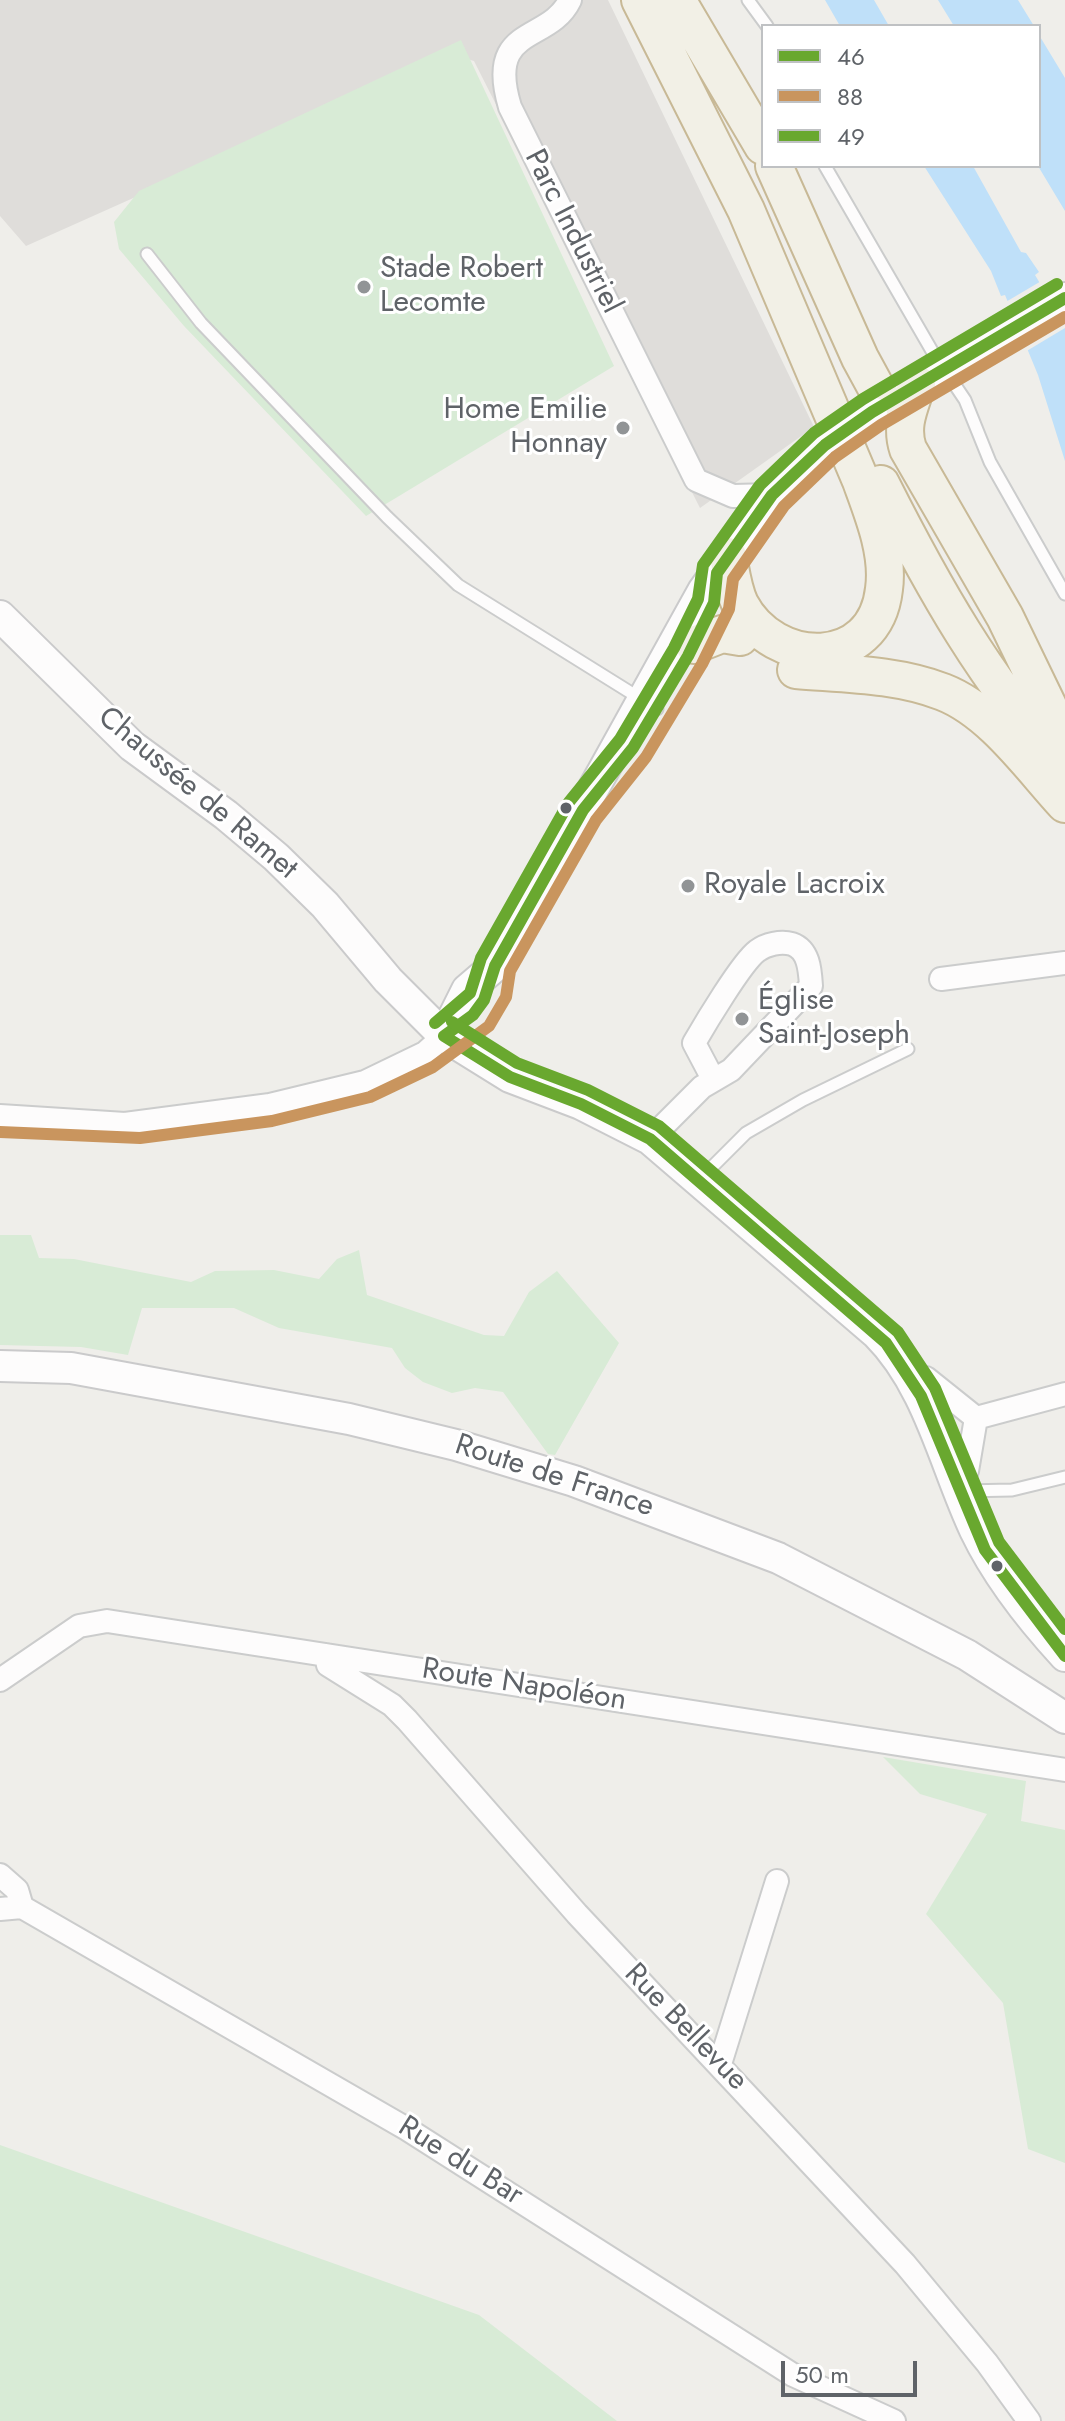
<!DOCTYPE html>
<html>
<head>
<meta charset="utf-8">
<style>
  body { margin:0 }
  #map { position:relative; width:1065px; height:2421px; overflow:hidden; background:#efeeea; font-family:Jost,sans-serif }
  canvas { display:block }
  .legend { position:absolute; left:761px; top:24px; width:280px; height:144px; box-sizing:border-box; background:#fff; border:2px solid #bfc1c3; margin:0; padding:10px 14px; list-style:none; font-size:24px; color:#5f6368 }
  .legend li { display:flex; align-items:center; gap:16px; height:40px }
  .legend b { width:40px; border:2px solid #bfc1c3 }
  .scale { position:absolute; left:781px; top:2361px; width:136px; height:36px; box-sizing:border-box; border:4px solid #5f6368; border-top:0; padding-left:10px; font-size:24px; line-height:28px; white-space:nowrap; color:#5f6368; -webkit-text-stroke:6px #fff; paint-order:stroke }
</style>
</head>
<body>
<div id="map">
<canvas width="1065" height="2421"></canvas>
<ul class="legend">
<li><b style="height:10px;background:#69a82f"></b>46</li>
<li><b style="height:10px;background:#c9955e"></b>88</li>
<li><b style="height:10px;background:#69a82f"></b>49</li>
</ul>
<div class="scale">50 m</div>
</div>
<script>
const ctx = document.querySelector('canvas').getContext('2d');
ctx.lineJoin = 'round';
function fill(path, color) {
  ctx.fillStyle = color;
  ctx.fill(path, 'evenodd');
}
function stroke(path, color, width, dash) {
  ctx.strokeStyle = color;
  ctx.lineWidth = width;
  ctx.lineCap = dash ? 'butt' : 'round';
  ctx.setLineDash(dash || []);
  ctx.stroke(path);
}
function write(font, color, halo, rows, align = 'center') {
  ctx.font = font + ' Jost,sans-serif';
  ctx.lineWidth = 6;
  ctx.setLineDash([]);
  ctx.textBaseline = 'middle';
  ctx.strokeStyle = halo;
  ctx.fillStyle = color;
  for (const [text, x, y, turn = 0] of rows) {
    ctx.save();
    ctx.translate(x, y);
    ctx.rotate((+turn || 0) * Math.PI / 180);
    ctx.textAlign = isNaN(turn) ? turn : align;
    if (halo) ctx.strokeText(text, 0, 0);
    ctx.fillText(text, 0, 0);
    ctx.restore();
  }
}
fill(new Path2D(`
  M0,0H608L814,427L700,508L474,61L453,55L26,246L0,216Z`), '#dfddda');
fill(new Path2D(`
  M461,40L614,366L366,516L184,326L119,249L114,222L139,191Z
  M0,1235H31L39,1258L74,1259L191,1282L215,1271L274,1270L319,1279L337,1259L359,1250L367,1295L484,1335L504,1336L529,1292L557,1271L619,1343L555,1455L548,1454L503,1392L475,1388L452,1393L423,1382L405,1368L392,1348L279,1328L234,1308H142L128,1355L81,1347L0,1345Z
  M883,1757L1026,1781L1021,1821L1065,1830V2163L1028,2149L1003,2003L926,1914L987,1814L920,1794Z
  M0,2145L479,2315L617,2421H0Z`), '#d8ebd6');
fill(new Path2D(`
  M825,0H874L889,26H840Z
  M938,0H1018L1034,26H954Z
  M1039,35L1065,78V211L1038,166Z
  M924,166H973L1021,252L1026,253L1039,272L1035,275L1065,325V461L1038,375L1005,295L1001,296L991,271Z`), '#bfe0f9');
fill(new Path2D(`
  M1043,280L1065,317V328L1025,352L1004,303Z`), '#efeeea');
const service = new Path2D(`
  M748,0L767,26
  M825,166L932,351L965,400L990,462L1065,594
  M147,254L201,323L387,517L458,585L657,709
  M700,1179L746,1133L803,1100L908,1049
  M963,1491L1012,1490L1065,1477`);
const minor = new Path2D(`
  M570,0C549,44 485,24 510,107L696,480L733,496L772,495
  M941,979L1065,963
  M0,1116L125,1124L270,1105L365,1082L425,1053L444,1036
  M650,1139L702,1087L731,1070L811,986C810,970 809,950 792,944C781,941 766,944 757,951C742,962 705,1024 694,1043L713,1079
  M911,1378H926L976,1418L967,1471L954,1483
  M976,1418L1065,1394
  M326,1655L328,1665L392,1705L407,1720L577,1914L905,2264L987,2363L1029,2421
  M0,1680L79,1626L107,1621L1065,1770
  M0,1875L17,1890L22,1907L0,1909
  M22,1907L407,2129L793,2375L894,2421
  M720,2064L777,1881`);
const secondary = new Path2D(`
  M897,396L1065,298
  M0,616L132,746L226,815L276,857L325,905L388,980L444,1036L510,1077L581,1104L650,1139L876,1333C929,1386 944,1464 975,1530C997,1576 1031,1619 1065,1656
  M444,1036L467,990L495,966L703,591L772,495L825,445
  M0,1366L71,1368L349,1419L456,1445L574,1481L778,1558L967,1655L1065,1718`);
const trunk = new Path2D(`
  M640,0L746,210L861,481C873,514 889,553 884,589C875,671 774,669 740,604C733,589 731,572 728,556
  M677,0L763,146
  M774,166L860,358L885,404
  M917,384C910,407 900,425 908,449L1005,617L1065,741
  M881,484C932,585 987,684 1065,767
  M694,645L722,634L740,637
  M796,670C844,674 897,674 943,692C992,711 1030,766 1065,804`);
stroke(service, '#cbcccc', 15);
stroke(minor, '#cbcccc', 26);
stroke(secondary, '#cacacb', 34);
stroke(trunk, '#c8b996', 40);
stroke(service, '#fdfcfc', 11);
stroke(minor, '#fdfcfc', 22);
stroke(secondary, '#fdfcfc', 30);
stroke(trunk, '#f2f0e6', 36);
const secondaryBridge = new Path2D(`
  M825,445L872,412`);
stroke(secondaryBridge, '#cacacb', 34, []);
stroke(secondaryBridge, '#fdfcfc', 30);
stroke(new Path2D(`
  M444,1036L473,1015L484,1000L495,966L583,810L633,748L688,656L714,603L717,573L772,495L825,445L872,412L1065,298
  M444,1036L510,1077L581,1104L650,1139L886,1343L921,1396L985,1550L1065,1656`), '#69a82f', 12);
stroke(new Path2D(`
  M0,1132L140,1138L272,1121L370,1097L433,1067L489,1026L506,997L510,971L596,820L646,757L702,664L729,609L733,579L784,506L835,457L881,425L1065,317`), '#c9955e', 12);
stroke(new Path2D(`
  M452,1022L517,1063L588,1090L659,1126L898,1332L935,1388L999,1542L1065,1629
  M435,1023L470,993L481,958L569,802L620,739L674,648L698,599L703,565L760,485L814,433L863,399L1057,284`), '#69a82f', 12);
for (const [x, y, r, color] of [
  [364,287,8,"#919496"],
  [623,428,8,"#919496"],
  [566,808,7,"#5f6368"],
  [688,886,8,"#919496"],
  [742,1019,8,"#919496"],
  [997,1566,7,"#5f6368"]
]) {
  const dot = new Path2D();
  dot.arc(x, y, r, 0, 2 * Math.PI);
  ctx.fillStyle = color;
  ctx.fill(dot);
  stroke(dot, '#fff', 3);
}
write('30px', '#5f6368', '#fff', [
  ["Parc Industriel",572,232,63],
  ["Chaussée de Ramet",197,794,40],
  ["Route de France",554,1477,18],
  ["Route Napoléon",524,1686,9],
  ["Rue Bellevue",685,2028,46],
  ["Rue du Bar",460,2162,32]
]);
write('30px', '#5f6368', '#fff', [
  ["Stade Robert",380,270],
  ["Lecomte",380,304],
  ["Home Emilie",607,411,"right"],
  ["Honnay",607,445,"right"],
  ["Royale Lacroix",704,886],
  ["Église",758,1002],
  ["Saint-Joseph",758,1036]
], 'left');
</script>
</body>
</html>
